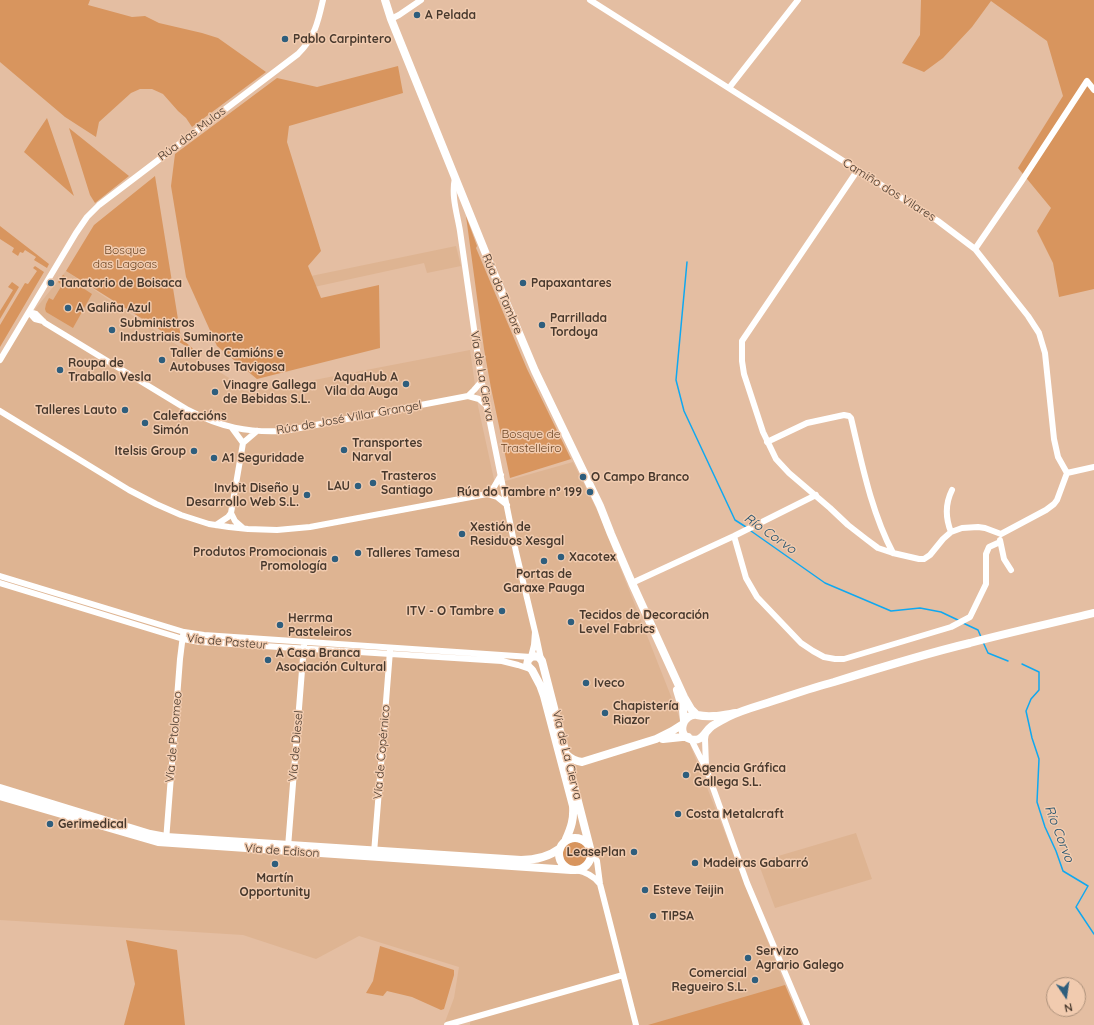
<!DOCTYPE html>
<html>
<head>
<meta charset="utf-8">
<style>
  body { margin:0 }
  #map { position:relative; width:1094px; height:1025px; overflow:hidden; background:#e4bea2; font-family:Quicksand,sans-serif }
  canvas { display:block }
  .north { position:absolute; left:1046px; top:977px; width:40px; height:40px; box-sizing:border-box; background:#f1cbaf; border:1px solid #ad917b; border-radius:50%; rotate:167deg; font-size:11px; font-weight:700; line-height:16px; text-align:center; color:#48392d }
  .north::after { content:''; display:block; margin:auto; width:14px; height:18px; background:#2e5e7d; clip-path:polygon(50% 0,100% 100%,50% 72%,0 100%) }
</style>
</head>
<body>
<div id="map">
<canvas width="1094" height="1025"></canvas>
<div class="north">N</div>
</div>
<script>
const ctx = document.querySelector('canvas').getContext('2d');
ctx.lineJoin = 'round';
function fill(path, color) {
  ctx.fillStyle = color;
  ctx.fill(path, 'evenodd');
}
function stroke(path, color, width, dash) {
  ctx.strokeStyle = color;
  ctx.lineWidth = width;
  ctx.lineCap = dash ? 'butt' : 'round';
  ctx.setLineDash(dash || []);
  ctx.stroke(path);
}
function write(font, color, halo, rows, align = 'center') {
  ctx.font = font + ' Quicksand,sans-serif';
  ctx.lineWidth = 3;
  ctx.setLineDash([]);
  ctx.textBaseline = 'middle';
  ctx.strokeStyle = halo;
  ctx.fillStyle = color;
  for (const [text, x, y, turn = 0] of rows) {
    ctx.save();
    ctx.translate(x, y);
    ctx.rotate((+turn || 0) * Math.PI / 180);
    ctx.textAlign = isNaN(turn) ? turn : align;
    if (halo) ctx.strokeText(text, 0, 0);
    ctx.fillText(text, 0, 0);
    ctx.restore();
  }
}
fill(new Path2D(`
  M456,246L461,266L427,273L424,263L314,287L311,276Z
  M66,271L183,349L245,388L262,390L470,350L478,406L495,484L573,462L599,514L785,985L802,1025H470V1015L445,1022L454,998L459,967L359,936L316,959L243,935L0,920V364L16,333Z
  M856,833L872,879L775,908L758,862Z`), '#deb492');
fill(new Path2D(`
  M0,0H90L88,5L132,17L145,16L159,23L202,33L218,38L266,72L192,127L186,118L178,111L163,94L152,89H140L131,93L99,122L96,137L65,117L0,62Z
  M921,0H1094V289L1059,297L1053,263L1037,231L1051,208L1018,168L1063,96L1047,41L991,1L972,27L943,58L924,72L902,63L920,35Z
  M398,66L403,93L289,126L287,142L321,251L308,266L321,298L379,285L380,348L257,379L217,346L186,277L171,186L175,154L277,78L317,87Z
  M47,118L74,196L24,152Z
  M69,128L129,176L95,203L90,195Z
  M155,176L181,338L200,355L66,271L94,225Z
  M466,216L477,246L476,248L527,369L571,459L510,478L491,388L484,349Z
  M0,226L49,264L47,268L34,260L36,257L25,250L23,253L20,252L18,256L12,252L14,248L0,239Z
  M35,266L44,272L0,347V325L25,283L28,284L37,271L33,268Z
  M63,275L92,294L73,328L46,312L45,309L46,304L49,298L53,300L62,285L58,282Z
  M12,282L19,287L0,319V311L13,290L8,287Z
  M563 854a12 12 0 1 1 24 0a12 12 0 1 1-24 0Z
  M126,940L177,950L185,1025H124L135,984Z
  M380,946L454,970V975L444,1009L441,1010L412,997L387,991L383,996L366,993L373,981Z
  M785,985L802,1025H648Z`), '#d8955e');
stroke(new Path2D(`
  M687,262L676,380L684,411L735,520L746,527
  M751,531L825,583L891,611L920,608L941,612L960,621
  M963,623L978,630L981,637
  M983,642L988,653L1008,661
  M1022,664L1039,672V690L1031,699L1026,711L1032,738L1039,759L1037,802L1045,827L1056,851L1063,871L1088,886L1076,907L1094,934`), '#0fa8f0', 1.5);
stroke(new Path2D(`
  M590,0L938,221L975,249L1028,316L1039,333L1045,353L1054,439L1058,457L1067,473
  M391,19L399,15L421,0
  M729,88L798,0
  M857,171L742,341V361L744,374L763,432L776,459L789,473L830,508L848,525L866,539L878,548L893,553L919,559H924L930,555L943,539L951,532L962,528L978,527L985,528L1001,534
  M455,178C451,196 457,213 460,231L481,378L516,552L537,640L541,659
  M975,249L1021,182L1087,81L1094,90
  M43,321L35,319L29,312L36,314L45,323L188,410C220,427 248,433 284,431L468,396L479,399L487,406
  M0,360L76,233L87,217L99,205L298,54C315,37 318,22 323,0
  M468,396L474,390L482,381
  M0,411L129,490L156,504L181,515L209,524L229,527L248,529L277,530L310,527L487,494L497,497L507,505
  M232,428L243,443
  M767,442L807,423L844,415L849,416L851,418C862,464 871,511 893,553
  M1067,473L1094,467
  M487,494L494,487L501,475
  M216,525L228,517L231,513
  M243,528L235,521L231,513L243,443L257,431
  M951,532C945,517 945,504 952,490
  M1001,534L1046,510L1054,504L1057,500L1067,473
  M734,536L746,578L757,597L801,643L813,651L824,657L835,659H844L951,627L970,617L986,584V554L989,547L1000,542
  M1000,540L1004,559L1011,570
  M0,576L184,632L204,635L531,657L534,645L535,632
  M0,583L183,639L200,642L502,661L518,665L530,669
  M632,583L734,536L816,495
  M706,733L705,739L706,766
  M691,739L707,771L747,883L807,1025
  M166,841L180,659L183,635
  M288,847L304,645
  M591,852L597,861L600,884L636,1025
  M374,853L390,651
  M576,870C586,872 593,875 599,883
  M447,1025L623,975`), '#fff', 6);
stroke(new Path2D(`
  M385,0L391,19L490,264L535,371L600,506L611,534L632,583L684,697L691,709L697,715
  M677,690L683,710L684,721
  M736,713C723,715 710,718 697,715C683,713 676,734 690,739C702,743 704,732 712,726C717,723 722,720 728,717C740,711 754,707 767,703C789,696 811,688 834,682C879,668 924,654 970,643C1011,632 1053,623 1094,613
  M663,739L682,737H688
  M566,754C571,759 575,761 582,762L656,739L672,731L683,724
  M0,788L150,834L166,837L521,860C535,860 547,858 559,849
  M0,796L158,842L571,870
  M559 854a16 16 0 1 1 32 0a16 16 0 1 1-32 0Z
  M566,839C571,828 574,819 573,806L544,696L540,685L532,670L527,665L528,660L533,656L539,657L542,661L590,848`), '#fff', 8);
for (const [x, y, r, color] of [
  [417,15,4,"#2e5e7d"],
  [285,39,4,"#2e5e7d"],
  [51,283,4,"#2e5e7d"],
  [523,283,4,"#2e5e7d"],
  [68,308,4,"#2e5e7d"],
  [542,325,4,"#2e5e7d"],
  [112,330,4,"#2e5e7d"],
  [162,360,4,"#2e5e7d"],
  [60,370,4,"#2e5e7d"],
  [406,384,4,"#2e5e7d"],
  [215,392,4,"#2e5e7d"],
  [125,410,4,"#2e5e7d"],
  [145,423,4,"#2e5e7d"],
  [344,450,4,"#2e5e7d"],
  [194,451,4,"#2e5e7d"],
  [214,458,4,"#2e5e7d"],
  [583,477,4,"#2e5e7d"],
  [373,483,4,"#2e5e7d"],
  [358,486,4,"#2e5e7d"],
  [590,492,4,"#2e5e7d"],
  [307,495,4,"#2e5e7d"],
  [462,534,4,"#2e5e7d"],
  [358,553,4,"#2e5e7d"],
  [561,557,4,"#2e5e7d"],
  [335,559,4,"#2e5e7d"],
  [544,561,4,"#2e5e7d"],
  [502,611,4,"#2e5e7d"],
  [571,622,4,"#2e5e7d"],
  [280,625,4,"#2e5e7d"],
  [268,660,4,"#2e5e7d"],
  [586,683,4,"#2e5e7d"],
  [605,713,4,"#2e5e7d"],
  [686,775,4,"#2e5e7d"],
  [678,814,4,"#2e5e7d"],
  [50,824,4,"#2e5e7d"],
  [634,852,4,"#2e5e7d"],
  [695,863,4,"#2e5e7d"],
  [275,864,4,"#2e5e7d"],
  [645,890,4,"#2e5e7d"],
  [653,916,4,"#2e5e7d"],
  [748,958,4,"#2e5e7d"],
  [755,980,4,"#2e5e7d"]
]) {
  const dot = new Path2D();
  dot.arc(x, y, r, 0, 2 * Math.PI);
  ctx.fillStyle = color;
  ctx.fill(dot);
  stroke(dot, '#f1cbaf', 1.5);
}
write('bold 12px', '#48392d', '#f1cbaf', [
  ["A Pelada",425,15],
  ["Pablo Carpintero",293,39],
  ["Tanatorio de Boisaca",59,283],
  ["Papaxantares",531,283],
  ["A Galiña Azul",76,308],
  ["Parrillada",550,318],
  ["Tordoya",550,332],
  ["Subministros",120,323],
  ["Industriais Suminorte",120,337],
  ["Taller de Camións e",170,353],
  ["Autobuses Tavigosa",170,367],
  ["Roupa de",68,363],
  ["Traballo Vesla",68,377],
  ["AquaHub A",398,377,"right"],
  ["Vila da Auga",398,391,"right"],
  ["Vinagre Gallega",223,385],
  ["de Bebidas S.L.",223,399],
  ["Talleres Lauto",117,410,"right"],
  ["Calefaccións",153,416],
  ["Simón",153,430],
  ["Transportes",352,443],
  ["Narval",352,457],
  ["Itelsis Group",186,451,"right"],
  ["A1 Seguridade",222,458],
  ["Trasteros",381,476],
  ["Santiago",381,490],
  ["O Campo Branco",591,477],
  ["LAU",350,486,"right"],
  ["Invbit Diseño y",299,488,"right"],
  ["Desarrollo Web S.L.",299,502,"right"],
  ["Rúa do Tambre nº 199",582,492,"right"],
  ["Xestión de",470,527],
  ["Residuos Xesgal",470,541],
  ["Produtos Promocionais",327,552,"right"],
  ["Promología",327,566,"right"],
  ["Talleres Tamesa",366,553],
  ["Xacotex",569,557],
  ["Portas de",544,574,"center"],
  ["Garaxe Pauga",544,588,"center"],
  ["ITV - O Tambre",494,611,"right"],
  ["Tecidos de Decoración",579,615],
  ["Level Fabrics",579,629],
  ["Herrma",288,618],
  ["Pasteleiros",288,632],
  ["A Casa Branca",276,653],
  ["Asociación Cultural",276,667],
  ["Iveco",594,683],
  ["Chapistería",613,706],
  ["Riazor",613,720],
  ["Agencia Gráfica",694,768],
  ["Gallega S.L.",694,782],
  ["Costa Metalcraft",686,814],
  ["Gerimedical",58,824],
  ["LeasePlan",626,852,"right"],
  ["Madeiras Gabarró",703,863],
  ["Martín",275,878,"center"],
  ["Opportunity",275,892,"center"],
  ["Esteve Teijin",653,890],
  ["TIPSA",661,916],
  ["Servizo",756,951],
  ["Agrario Galego",756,965],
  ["Comercial",747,973,"right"],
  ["Regueiro S.L.",747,987,"right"]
], 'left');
write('12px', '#48392d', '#f1cbaf', [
  ["Rúa das Mulas",192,134,-37],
  ["Camiño dos Vilares",889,190,32],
  ["Rúa do Tambre",502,294,67],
  ["Vía de La Cierva",482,376,80],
  ["Rúa de José Villar Grangel",349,418,-10],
  ["Vía de Pasteur",227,642,5],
  ["Vía de Ptolomeo",174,737,-85],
  ["Vía de Diesel",296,746,-85],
  ["Vía de Copérnico",382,752,-85],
  ["Vía de La Cierva",567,755,76],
  ["Vía de Edison",282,851,4]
]);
write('12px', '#6d4523', '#f1cbaf', [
  ["Bosque",125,250],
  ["das Lagoas",125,264],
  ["Bosque de",531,434],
  ["Trastelleiro",531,448]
]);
write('italic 13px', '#1d4f6d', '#f1cbaf', [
  ["Río Corvo",770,534,35],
  ["Río Corvo",1059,834,69]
]);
</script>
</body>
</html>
